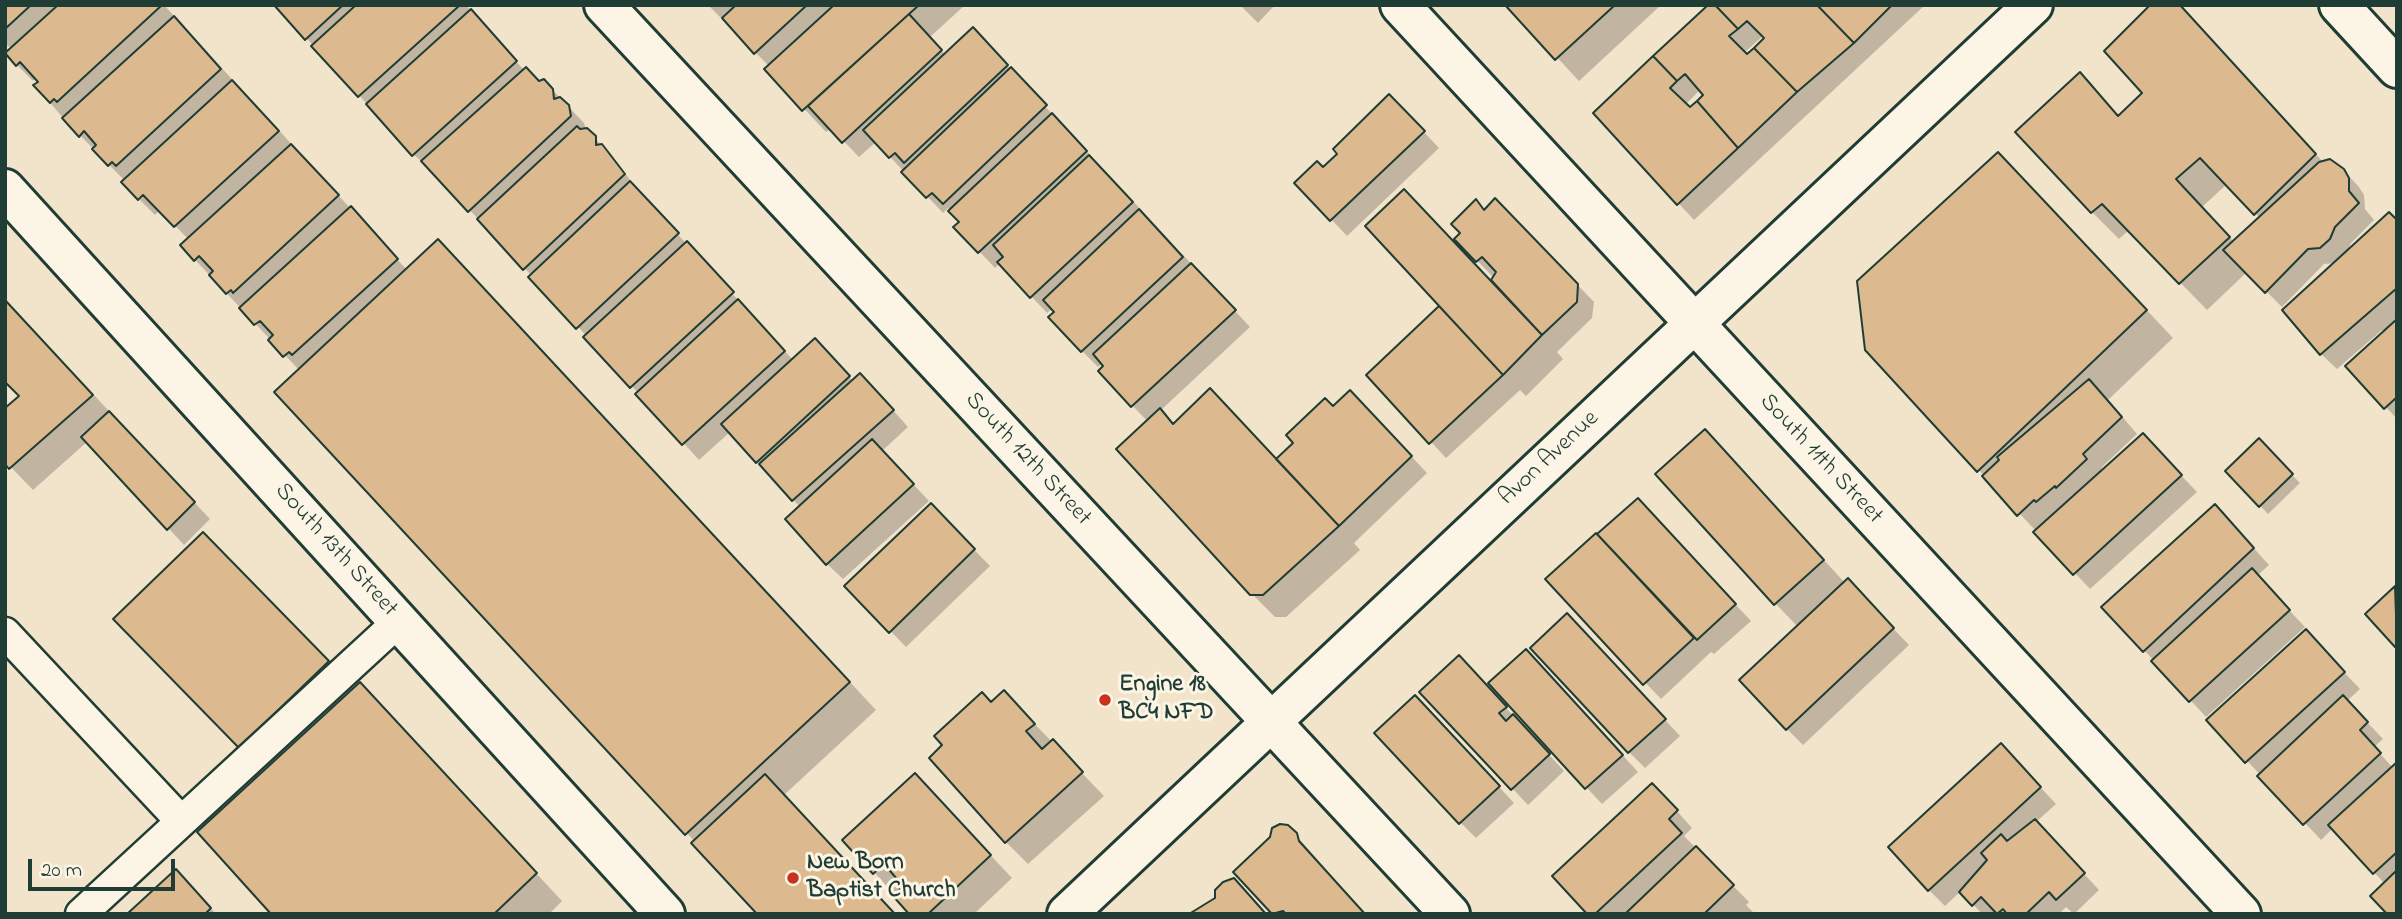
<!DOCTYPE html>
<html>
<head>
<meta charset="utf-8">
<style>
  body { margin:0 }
  #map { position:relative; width:2402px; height:919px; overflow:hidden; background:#f2e3cb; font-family:"Indie Flower",sans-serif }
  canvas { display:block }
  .frame { position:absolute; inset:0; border:7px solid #1f3d34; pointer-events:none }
  .scale { position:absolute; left:28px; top:859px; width:147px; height:32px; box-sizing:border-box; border:4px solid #1f3d34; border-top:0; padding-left:9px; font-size:21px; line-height:24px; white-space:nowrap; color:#1f3d34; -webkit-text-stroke:5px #fcf5e5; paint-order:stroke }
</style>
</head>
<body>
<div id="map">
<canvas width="2402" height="919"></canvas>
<div class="frame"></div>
<div class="scale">20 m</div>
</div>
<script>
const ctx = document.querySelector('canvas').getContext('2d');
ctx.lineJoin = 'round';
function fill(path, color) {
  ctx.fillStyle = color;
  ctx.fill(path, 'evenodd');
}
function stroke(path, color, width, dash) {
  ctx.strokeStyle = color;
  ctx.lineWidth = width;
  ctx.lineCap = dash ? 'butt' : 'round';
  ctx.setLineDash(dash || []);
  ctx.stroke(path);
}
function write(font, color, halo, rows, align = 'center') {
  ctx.font = font + ' "Indie Flower",sans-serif';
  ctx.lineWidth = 6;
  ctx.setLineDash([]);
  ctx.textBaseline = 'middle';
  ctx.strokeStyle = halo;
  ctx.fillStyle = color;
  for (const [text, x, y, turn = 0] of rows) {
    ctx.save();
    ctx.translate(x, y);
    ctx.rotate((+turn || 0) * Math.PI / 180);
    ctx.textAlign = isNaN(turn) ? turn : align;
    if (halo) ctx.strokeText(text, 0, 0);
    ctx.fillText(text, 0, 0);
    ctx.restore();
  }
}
fill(new Path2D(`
  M5,5H164L407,270L465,269L876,710L784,795L695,842L276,392L299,370L182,246L189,240L160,210L155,215L140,200L145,195L125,181L64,119L36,86L40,82L36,78L33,81L6,54L12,49L5,43Z
  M276,5H466L522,68L540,83L544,81L584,123L586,130L611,154L639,192L793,360L830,356L853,381L876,391L908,427L882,451L929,501L843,579L827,564L800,507L730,432L699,460L532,276L431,169L414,155Z
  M708,5H965L929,38L946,55L989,46L1250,327L1160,411L1174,425L1277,461L1334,408H1366L1427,473L1354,543L1360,550L1286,617H1275L1252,594L1148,422L1100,371L1105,366L1103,363L1098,367L1082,351L1053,308L1047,313L1000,263L995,268L956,227L962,222L948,208L943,213L876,142L859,157L831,128L826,132L767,69L769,66Z
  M1240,5H1275L1258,23Z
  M1508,5H1661L1579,81Z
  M1712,5H1925L1694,220L1595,113ZM1764,35L1767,38L1747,56L1744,53ZM1701,89L1706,95L1690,110L1685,105Z
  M2193,19L2323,162L2343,170L2359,187L2364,195L2365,209L2374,220L2351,243L2346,254L2397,222V419L2348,366L2384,333L2382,330L2337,369L2321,354L2336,263L2324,264L2282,307L2247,272L2207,310L2129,230L2119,239L2092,212L2080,74L2120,117L2144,94ZM2227,184L2260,218L2234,242L2202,207Z
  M1405,112L1439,148L1347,236L1297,183L1324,170Z
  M2025,181L2173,338L2108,400L2137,434L2101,468L2104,470L2158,451L2197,492L2090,589L1866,349Z
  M1476,201L1485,210L1511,216L1594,302L1592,318L1557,352L1563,359L1526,396L1520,390L1446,458L1369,375L1441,306L1494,278L1456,239L1463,233Z
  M5,300L210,519L184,545L88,441L33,490L5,461L22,396Z
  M2259,441L2300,483L2268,514L2227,471Z
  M1727,454L1845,583L1863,597L1909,645L1803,745L1787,729L1798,627L1775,603Z
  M1638,500L1751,621L1714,654L1711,652L1661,699L1547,579Z
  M947,522L990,566L906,647L847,586Z
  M2231,523L2269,565L2257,576L2305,627L2206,717L2144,650Z
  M225,556L350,685L263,769L116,619Z
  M2395,588L2397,590V646L2367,615Z
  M1583,631L1680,736L1645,768L1629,752Z
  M2321,648L2360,689L2347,701L2383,739L2374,747L2393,768L2397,765V914L2385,884L2333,828L2321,840L2209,720Z
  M1542,667L1638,772L1602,804L1490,684Z
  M1474,673L1564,771L1528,805L1422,692Z
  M360,684L562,901L549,914H273Z
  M1004,692L1104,796L1028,864L1006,842L945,745Z
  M1431,713L1514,803L1476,838L1460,822Z
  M2017,762L2056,804L2036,822L2099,890L2074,914L2066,907L2059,914H1982L1961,891L1945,906L1929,890Z
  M937,798L1012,878L974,914H912L845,840Z
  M1668,801L1692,828L1684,836L1749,902L1746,905L1755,914H1590Z
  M1287,827L1303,843L1365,914H1274L1235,872Z
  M192,887L216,914H130Z`), '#0003');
const building = new Path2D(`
  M5,5H31L5,29Z
  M58,5H162L57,102L54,99L50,103L33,85L38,82L20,62L16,66L5,53Z
  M274,5H343L305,40Z
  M356,5H460L358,97L311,46Z
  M736,5H807L754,54L722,18Z
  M834,5H919L802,111L764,69Z
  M1505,5H1615L1555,60Z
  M1708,5H1715L1738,29L1729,36L1747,54L1754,48L1797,92L1738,148L1697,101L1703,95L1685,74L1677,81L1653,56Z
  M1715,5H1817L1854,43L1797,92L1754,48L1764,38L1747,21L1738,29Z
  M1817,5H1892L1854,43Z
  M2150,5H2180L2316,154L2254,215L2200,158L2176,179L2230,237L2179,284L2102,204L2091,213L2015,132L2080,72L2118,116L2142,93L2104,51Z
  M471,9L517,61L412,156L366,104Z
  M909,14L942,50L842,143L808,106Z
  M174,16L221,69L116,166L112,162L108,166L92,149L96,145L84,131L79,137L62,118Z
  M973,27L1008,65L904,163L895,153L889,158L863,130Z
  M1653,56L1677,81L1670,88L1690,107L1697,101L1738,148L1677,205L1593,113Z
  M526,67L539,81L544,79L553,89L554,99L560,97L569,105L571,116L468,212L421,161Z
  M1011,67L1047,105L943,204L932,193L926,198L901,172Z
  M232,80L279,131L174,227L143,195L138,200L121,182Z
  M1389,94L1425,131L1330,221L1294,183L1317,161L1323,167L1337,154L1333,149Z
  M1052,113L1087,151L978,253L953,227L959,222L948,211Z
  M577,126L580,129L587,128L596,136V145L602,144L625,174L523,270L477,219Z
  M291,144L339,195L233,293L231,290L226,294L209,275L213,271L199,256L194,261L180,245Z
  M1998,152L2147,310L1977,472L1865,350L1857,281Z
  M1089,155L1133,202L1030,298L997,262L1003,257L993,245Z
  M2330,159L2344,169L2349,178V191L2359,203L2335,227L2330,239L2320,248L2308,249L2265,293L2223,250L2319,162Z
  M630,181L679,233L576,329L528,277Z
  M1404,189L1542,335L1503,375L1365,226Z
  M1495,198L1578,284L1577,302L1542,335L1491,280L1496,272L1482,257L1476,262L1454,239L1460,233L1451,224L1476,199L1484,210Z
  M351,206L398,259L292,355L289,352L283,357L268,340L273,335L260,321L254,325L239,308Z
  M1139,209L1183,257L1081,352L1048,317L1054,312L1043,300Z
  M2389,212L2397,220V288L2320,355L2282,310Z
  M438,239L850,682L685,835L274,392Z
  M687,241L734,292L630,388L583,337Z
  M1191,263L1236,310L1131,407L1098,371L1103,366L1093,354Z
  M738,299L785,351L682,445L635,394Z
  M5,300L93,395L9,469L5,464V408L19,396L5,382Z
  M1439,306L1503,375L1429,444L1366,375Z
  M2397,319V397L2384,409L2345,366Z
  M815,338L850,376L756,463L721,424Z
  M860,373L894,410L792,501L759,464Z
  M2089,379L2122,417L2083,454L2087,459L2056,488L2055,486L2036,502L2034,500L2017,516L1982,476L1999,460L1997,457Z
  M1210,388L1339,526L1263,595H1250L1116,449L1160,408L1173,424Z
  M1350,390L1412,456L1339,526L1276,459L1293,443L1286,435L1325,398L1333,406Z
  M109,411L195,502L167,530L81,437Z
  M1705,429L1824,560L1774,605L1655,474Z
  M2143,433L2182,475L2073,575L2033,532Z
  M2259,438L2293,474L2259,507L2225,471Z
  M872,439L914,484L826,565L785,519Z
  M1638,498L1736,604L1697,640L1597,534Z
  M931,503L975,549L889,633L844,586Z
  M2215,504L2254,548L2143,652L2101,607Z
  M203,532L329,661L239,748L113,619Z
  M1596,533L1694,638L1643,685L1545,579Z
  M2252,568L2290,610L2189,702L2151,661Z
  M1848,578L1894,628L1786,730L1739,680Z
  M2395,586L2397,645L2395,647L2365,614Z
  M1567,613L1666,719L1628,753L1530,648Z
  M2306,629L2345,672L2245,763L2206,720Z
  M1526,649L1623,755L1585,789L1488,683Z
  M1459,655L1507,707L1499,713L1506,721L1513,714L1550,754L1511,790L1419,692Z
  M360,682L537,873L494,914H271L197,832Z
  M1004,690L1035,724L1026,731L1042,749L1053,739L1083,772L1005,843L929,758L942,745L934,736L982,692L991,702Z
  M1415,695L1500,786L1459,824L1374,733Z
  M2343,695L2368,722L2360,730L2381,753L2303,825L2257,776Z
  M2001,743L2041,787L1928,891L1888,847Z
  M2397,762V852L2373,874L2328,825Z
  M915,773L991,855L928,914H909L893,896L903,886L884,864L873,874L842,840Z
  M765,774L895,914H757L691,843Z
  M1652,783L1678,810L1669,819L1682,833L1595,914H1587L1552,876Z
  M2035,819L2085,873L2056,900L2049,892L2026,914H2007L2003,909L1997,914L1981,897L1972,906L1959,892L1987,860L1981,853L2001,834L2007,841Z
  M1280,824L1288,825L1297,833L1299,841L1365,914H1286L1283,911L1272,914L1233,872L1270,837L1272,828Z
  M1696,846L1734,885L1704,914H1625Z
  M176,869L211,908L205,914H127Z
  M2397,870V914H2387L2370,896Z
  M1234,878L1266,914H1189L1215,898V890L1223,882Z`);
fill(building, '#dcb98e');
stroke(building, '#1f3d34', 2);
const lane = new Path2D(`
  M5,633L181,821
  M81,914L399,621`);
const street = new Path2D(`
  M2339,5L2397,68
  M5,189L665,914`);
const secondary = new Path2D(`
  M604,5L1450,914
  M1400,5L2241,914
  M1067,914L2033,5`);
stroke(lane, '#1f3d34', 35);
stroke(street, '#1f3d34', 44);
stroke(secondary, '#1f3d34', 44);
stroke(lane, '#fcf5e5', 30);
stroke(street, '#fcf5e5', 38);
stroke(secondary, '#fcf5e5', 38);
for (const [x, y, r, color] of [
  [1105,700,7,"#c8321e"],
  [793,878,7,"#c8321e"]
]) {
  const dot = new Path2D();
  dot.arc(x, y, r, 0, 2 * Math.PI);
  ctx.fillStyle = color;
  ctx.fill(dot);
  stroke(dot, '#fcf5e5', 2.5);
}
write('24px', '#1f3d34', '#fcf5e5', [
  ["Avon Avenue",1550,459,-43],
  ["South 12th Street",1027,460,47],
  ["South 11th Street",1820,460,47],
  ["South 13th Street",335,551,48]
]);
write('bold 24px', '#1f3d34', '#fcf5e5', [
  ["Engine 18",1119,686],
  ["BC4 NFD",1119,714],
  ["New Born",807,864],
  ["Baptist Church",807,892]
], 'left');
</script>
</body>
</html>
